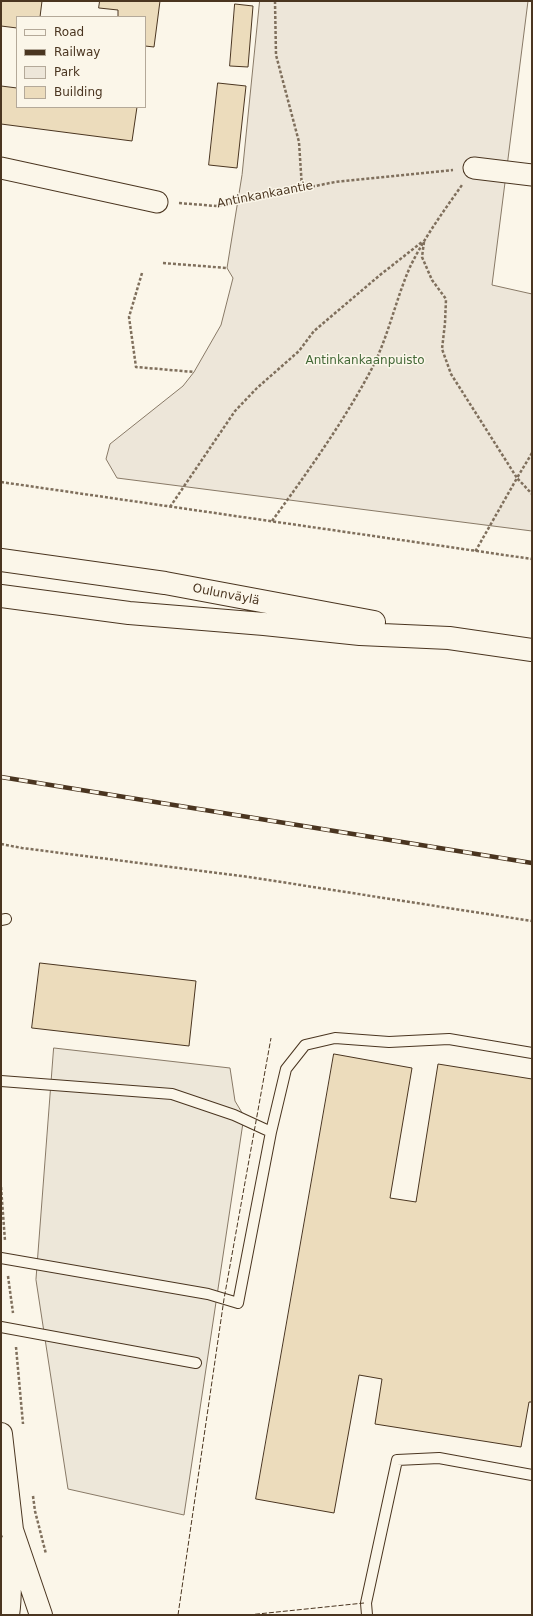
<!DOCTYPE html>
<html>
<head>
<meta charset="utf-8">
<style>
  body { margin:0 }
  #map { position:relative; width:533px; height:1616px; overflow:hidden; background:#fbf6e9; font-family:"DejaVu Sans",sans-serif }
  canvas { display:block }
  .frame { position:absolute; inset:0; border:2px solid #4a3520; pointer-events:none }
  .legend { position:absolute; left:16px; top:16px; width:130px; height:92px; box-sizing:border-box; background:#fbf6e9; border:1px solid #b4a999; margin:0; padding:5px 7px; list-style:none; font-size:12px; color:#4a3520 }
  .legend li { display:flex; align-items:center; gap:8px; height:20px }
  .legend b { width:20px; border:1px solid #b4a999 }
</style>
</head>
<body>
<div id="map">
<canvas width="533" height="1616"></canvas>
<div class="frame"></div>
<ul class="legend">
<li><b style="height:5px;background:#fbf6e9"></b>Road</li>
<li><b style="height:5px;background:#4a3520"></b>Railway</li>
<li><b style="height:11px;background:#ede6d9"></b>Park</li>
<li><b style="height:11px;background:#ecdcbc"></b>Building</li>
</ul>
</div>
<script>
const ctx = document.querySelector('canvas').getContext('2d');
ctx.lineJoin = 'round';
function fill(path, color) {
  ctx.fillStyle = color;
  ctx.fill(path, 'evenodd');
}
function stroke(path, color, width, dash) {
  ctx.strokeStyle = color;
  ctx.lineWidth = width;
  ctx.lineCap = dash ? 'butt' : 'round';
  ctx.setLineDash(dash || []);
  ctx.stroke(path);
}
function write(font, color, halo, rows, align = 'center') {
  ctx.font = font + ' "DejaVu Sans",sans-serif';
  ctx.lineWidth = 3;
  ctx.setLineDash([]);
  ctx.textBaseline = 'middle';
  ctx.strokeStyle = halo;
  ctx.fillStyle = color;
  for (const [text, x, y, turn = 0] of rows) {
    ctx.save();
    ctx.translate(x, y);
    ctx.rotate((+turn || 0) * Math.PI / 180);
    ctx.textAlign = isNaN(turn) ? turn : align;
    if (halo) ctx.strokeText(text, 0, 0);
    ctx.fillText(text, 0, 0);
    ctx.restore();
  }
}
const green = new Path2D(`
  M260,1H528L492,285L532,294V531L117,478L106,459L110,444L183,386L194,372L221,325L233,278L227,268L242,175Z`);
fill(green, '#ede6d9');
stroke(green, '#887966', 1);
const parking = new Path2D(`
  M54,1048L230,1068L235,1101L244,1116L184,1515L68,1489L36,1280Z`);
fill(parking, '#ede7d9');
stroke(parking, '#887966', 1);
const building = new Path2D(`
  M2,1H42L40,17H17V28L1,26Z
  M100,1H160L154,47L145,46V17H118V10L99,8Z
  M235,4L253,6L248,67L230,66Z
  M218,83L246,86L237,168L209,165Z
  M1,86L17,88V107H137L132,141L1,124Z
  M40,963L196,981L189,1046L32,1028Z
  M334,1054L412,1068L390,1198L416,1202L438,1064L532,1079V1402H529L521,1447L375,1424L382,1379L359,1375L334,1513L256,1499Z`);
fill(building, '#ecdcbc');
stroke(building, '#4a3520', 1);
const service = new Path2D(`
  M1,920L6,919
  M1,1081L172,1094L234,1115L271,1132L238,1303L208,1294L1,1258
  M271,1132L286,1069L305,1045L335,1038L389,1042L449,1039L532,1053
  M1,1327L196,1363
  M367,1615L366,1603L397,1460L439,1458L532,1475`);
const minor = new Path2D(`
  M1,168L157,202
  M474,168L532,175`);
const tertiary = new Path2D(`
  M1,1434L12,1530L41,1615
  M8,1615C12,1591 8,1567 11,1544`);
const secondary = new Path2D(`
  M1,560L165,583L374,622
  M1,596L129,613L264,624L360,634L449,638L532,650`);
stroke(service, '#4a3520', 12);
stroke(minor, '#4a3520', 23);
stroke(tertiary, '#4a3520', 24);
stroke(secondary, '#4a3520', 24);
stroke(new Path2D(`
  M275,1L276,55L299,142L302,188
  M179,203L216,206L335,182L453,170
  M424,242L422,257L432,280L446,299L445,323L442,349L451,374L517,478L475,552
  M163,263L227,268
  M142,273L129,317L136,367L194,372
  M532,453L517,478L532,494
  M1,482L532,559
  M170,507L235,411L257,388L299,351L314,331L380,275L422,242
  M272,521C307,473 342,424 370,372C388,339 395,301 410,267C424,238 443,212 462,185
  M1,844L22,848L249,877L532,921
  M1,1187L5,1241
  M8,1276L13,1313
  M16,1347L23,1424
  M33,1496L35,1511L46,1554`), '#7f6f5c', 2.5, [3, 2]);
stroke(service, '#fbf6e9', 10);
stroke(minor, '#fbf6e9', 21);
stroke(tertiary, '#fbf6e9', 22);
stroke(secondary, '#fbf6e9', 22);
const rail = new Path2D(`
  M1,777L532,863`);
stroke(rail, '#4a3520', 4.5);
stroke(rail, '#fbf6e9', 3, [9]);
stroke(new Path2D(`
  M178,1615L224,1299L271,1038
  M248,1615L364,1603`), '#4a3520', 1, [5, 2]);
write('12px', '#4a3520', '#fbf6e9', [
  ["Antinkankaantie",265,195,-11],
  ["Oulunväylä",226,595,11]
]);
write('12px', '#436837', '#fbf6e9', [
  ["Antinkankaanpuisto",365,361]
]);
</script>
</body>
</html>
